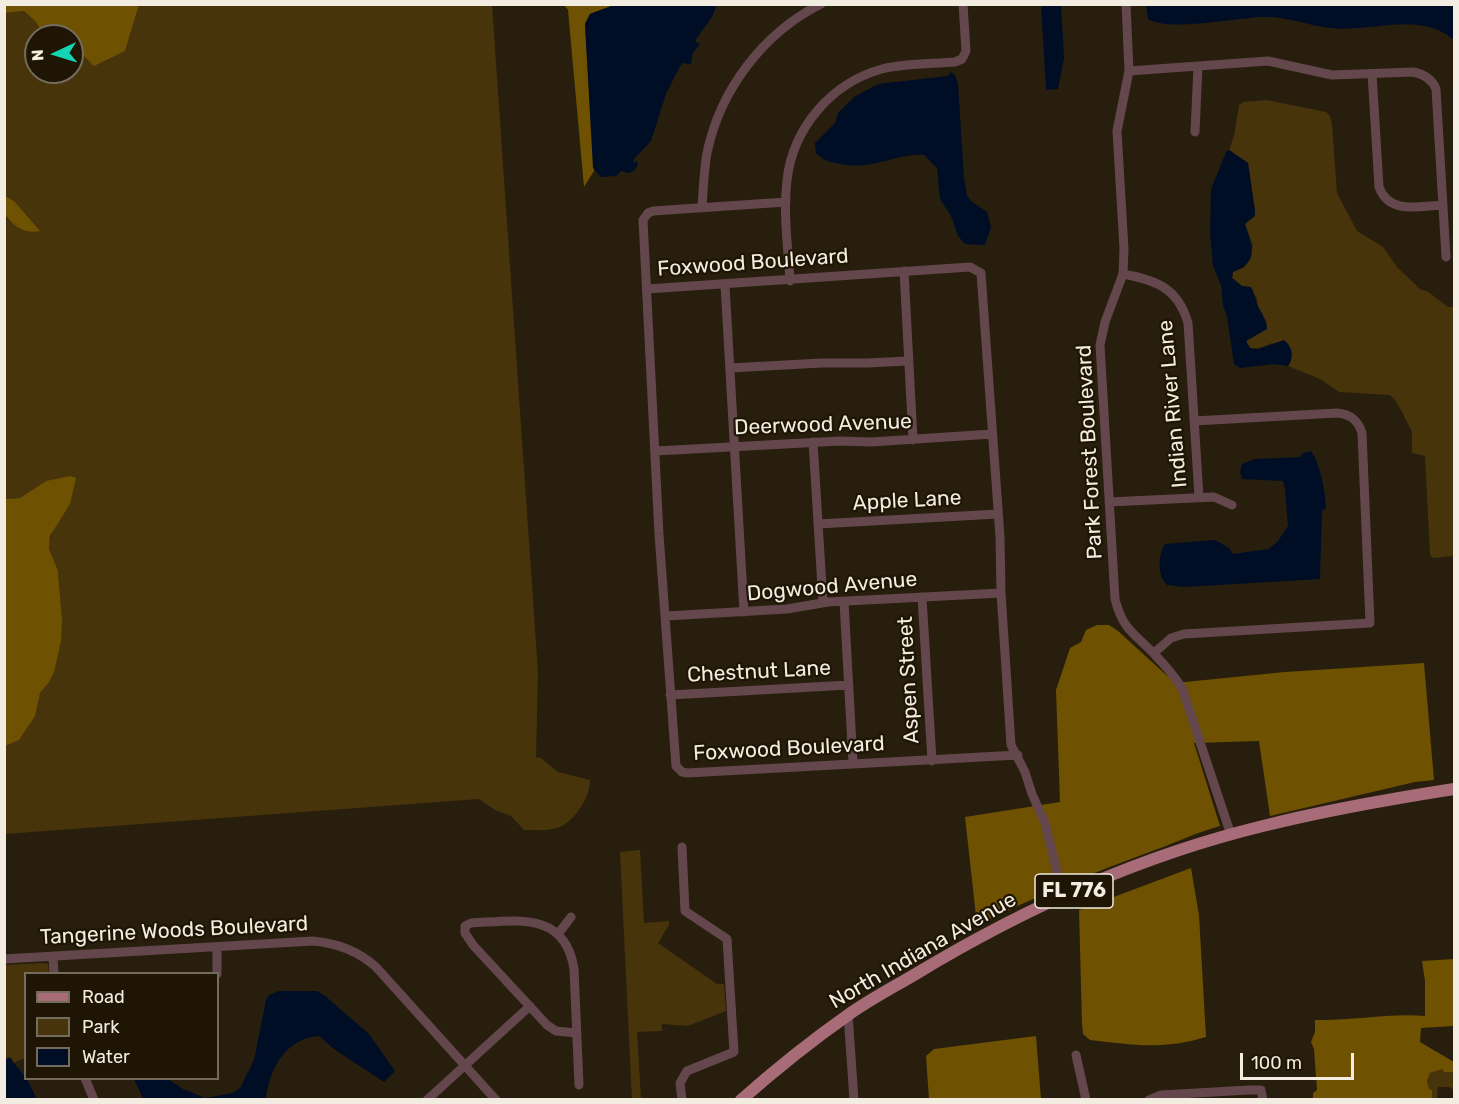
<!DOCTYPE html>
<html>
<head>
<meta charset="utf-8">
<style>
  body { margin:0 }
  #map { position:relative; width:1459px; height:1104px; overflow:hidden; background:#271e0d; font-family:Rubik,sans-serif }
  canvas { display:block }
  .frame { position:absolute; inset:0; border:6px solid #f2ece1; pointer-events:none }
  .legend { position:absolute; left:24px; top:972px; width:195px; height:108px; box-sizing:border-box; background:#1e1504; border:2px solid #736b5c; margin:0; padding:8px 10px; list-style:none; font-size:18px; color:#f2ece1 }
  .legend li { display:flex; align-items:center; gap:12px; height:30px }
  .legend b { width:30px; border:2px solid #736b5c }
  .north { position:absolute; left:24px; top:24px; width:60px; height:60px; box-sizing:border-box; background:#1e1504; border:2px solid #736b5c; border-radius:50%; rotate:266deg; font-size:16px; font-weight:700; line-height:24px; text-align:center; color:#f2ece1 }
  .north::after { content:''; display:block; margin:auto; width:21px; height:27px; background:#14d5b3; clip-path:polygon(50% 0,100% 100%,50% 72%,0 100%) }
  .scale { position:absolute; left:1240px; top:1053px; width:114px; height:27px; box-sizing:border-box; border:3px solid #f2ece1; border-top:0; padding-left:8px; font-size:18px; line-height:21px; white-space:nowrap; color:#f2ece1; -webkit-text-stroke:4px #1e1504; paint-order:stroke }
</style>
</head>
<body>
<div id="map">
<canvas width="1459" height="1104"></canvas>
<div class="frame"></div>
<ul class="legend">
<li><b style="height:8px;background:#a86c79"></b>Road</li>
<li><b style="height:16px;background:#47340b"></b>Park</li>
<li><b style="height:16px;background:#000e25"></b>Water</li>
</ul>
<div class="north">N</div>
<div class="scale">100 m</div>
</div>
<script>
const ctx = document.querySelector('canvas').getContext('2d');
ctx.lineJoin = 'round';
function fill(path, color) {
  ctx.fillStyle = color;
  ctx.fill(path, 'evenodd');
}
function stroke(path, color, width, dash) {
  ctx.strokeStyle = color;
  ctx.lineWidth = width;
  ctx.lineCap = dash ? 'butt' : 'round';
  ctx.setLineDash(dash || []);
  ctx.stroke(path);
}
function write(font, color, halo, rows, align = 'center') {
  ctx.font = font + ' Rubik,sans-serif';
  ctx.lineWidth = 4.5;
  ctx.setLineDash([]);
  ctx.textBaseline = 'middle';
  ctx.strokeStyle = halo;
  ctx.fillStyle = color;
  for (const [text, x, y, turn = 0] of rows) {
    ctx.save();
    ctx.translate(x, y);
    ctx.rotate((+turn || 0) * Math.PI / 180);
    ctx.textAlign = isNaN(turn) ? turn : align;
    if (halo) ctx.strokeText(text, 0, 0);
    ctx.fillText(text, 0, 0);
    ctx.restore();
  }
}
fill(new Path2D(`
  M139,5H492L538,672L536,757L541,758L558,772L590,780C591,796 573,824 557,828C547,831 535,830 524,830L511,816L495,810L479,799L5,834V746C29,735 32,719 39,696C42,687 51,681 53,672C63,639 61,614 59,580C58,568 48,556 49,545C50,530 62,517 70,504L46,481L20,498L5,499L4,215L12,223L14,201L5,195V13L24,11L35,21L45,36H36V72H72V49L85,57L125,51Z
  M1267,100L1326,112L1330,116L1332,125L1337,193L1357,231L1383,247L1397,267L1421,290L1427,291L1448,307H1454V556L1433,558L1430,555L1425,456L1412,453V432L1401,410L1395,400L1390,395L1339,392L1320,379L1288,366L1291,361L1272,343C1265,346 1258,350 1250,348L1246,341L1255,335L1263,314L1258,307L1257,298L1247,287L1242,286L1232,278L1233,272L1245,267L1253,246L1245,224L1255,211L1248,163L1229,150L1234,136L1239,105L1244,102Z
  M640,850L644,923L669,921V925L658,943L717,984H724L726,1011L688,1026L662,1024V1031L637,1032L641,1099L632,1100L620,852Z
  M44,963L48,964L49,973L26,974L25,1058L13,1063L12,1058H7L5,1061V965Z
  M1442,1068L1444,1072L1454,1071V1090L1449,1087H1438L1437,1099H1432V1091L1429,1089L1427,1081L1430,1073Z`), '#47340b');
fill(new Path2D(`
  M5,4H139V5L125,51L94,66L85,57L72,49V36H45L35,21L24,11L5,13Z
  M564,5H614L590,14L585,24L594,171L584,187L568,10Z
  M4,195L14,201L40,231C24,234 15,227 5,215Z
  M71,476L76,478L70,504L50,536L49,549L58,571L62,621L61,641L54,672L49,682L40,693L35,716L19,740L5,746V499L20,498L46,481Z
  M1097,625H1109L1118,631L1175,683L1285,672L1424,663L1434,780L1415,782L1270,816L1259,741L1194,743L1220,826C1198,832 1177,842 1155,850C1094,872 1035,897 977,925L965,817L1060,802L1056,690L1070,648L1081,642L1086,630Z
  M1191,868L1199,915L1206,1037C1163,1050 1133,1045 1090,1040L1083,1034L1082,1023L1079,910Z
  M1454,959V1026L1421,1028L1420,1042L1454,1062L1453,1072H1444L1442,1069L1430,1073L1427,1081L1429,1089L1432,1090V1099H1313V1093L1317,1090L1314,1049L1311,1042L1315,1032V1020C1352,1021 1388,1013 1425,1016V981L1422,961Z
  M1036,1036L1041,1099H929L926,1056L934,1049Z`), '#6f5102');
fill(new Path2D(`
  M614,5H717L712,17L696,39V42L700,44L693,53L691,64L683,63L680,66L666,94L651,141L633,160L634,163L637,161L638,164L634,171L629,173L621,171L616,176L601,177L593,168L585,24L590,14Z
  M1041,5H1061L1064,58L1058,89L1046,90Z
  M1146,5H1453L1454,40C1419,10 1371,33 1330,28C1307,25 1285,16 1262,17C1236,18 1167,32 1148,19Z
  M950,72L955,75L958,84L964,178L967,195L971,201L987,212L991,227L985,245L965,244L958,236L951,216L940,199L937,168L924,155C894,153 875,171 841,164C830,162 824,161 816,153L815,143L835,123L838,113L854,97L878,84L948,76Z
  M1229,150L1248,163L1255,211V216L1245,224C1252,246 1260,262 1233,272L1232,278L1242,286L1251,287C1255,294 1255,300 1258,306C1261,315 1267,318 1267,329L1246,341L1250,348L1258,349L1284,340C1293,347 1294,357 1288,366L1274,364L1240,368L1234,364L1227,316L1223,306L1221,285L1213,266L1210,234L1211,189L1226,152Z
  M1311,451C1321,466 1325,490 1326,508L1322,511L1320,579L1185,587L1167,585C1157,574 1158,556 1165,544L1215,540L1229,548L1233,554L1269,549L1278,541L1288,526L1285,489L1283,481L1242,479L1240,472L1242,464L1255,459L1300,457L1303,453Z
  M279,991H317L324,995L369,1034L395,1071L384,1082L334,1049L319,1036C286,1038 269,1069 266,1099H143L134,1079H168L183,1089L205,1098L233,1093L240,1088L254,1060L266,1000L269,995Z
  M9,1057L27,1079L37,1099H5V1061Z`), '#000e25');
stroke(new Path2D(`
  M1126,4L1129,71L1117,131L1124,249L1123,274L1105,322L1100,345L1115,599C1123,631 1135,633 1155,655C1165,665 1174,676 1182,688L1231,835
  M1129,71L1268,61L1332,75L1413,72C1424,74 1432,79 1436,89L1446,257
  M1372,74L1379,187C1389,215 1419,206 1443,205
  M1195,132L1198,66
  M786,202L653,211L648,213L643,220L659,534L676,766L682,772L687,773L1018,755
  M702,208C703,190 704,171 707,153C720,90 763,33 821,4
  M904,271L913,440
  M1123,274C1156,280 1178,288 1188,323L1199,497
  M790,281C788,248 783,213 787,180C793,128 831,83 882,69C905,63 931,64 955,62L962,59L966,51L963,4
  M725,285L744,612
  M647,289L970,267L981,273L1000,537L1001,593L1011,745L1025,772L1032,794L1045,823L1063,896
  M730,368L821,363H867L908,361
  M813,442L823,603
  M656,451L840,441L871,442L992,434
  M1109,502L1214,497L1232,505
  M818,524L998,514
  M922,597L932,761
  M844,602L853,763
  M666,616L787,609L828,602L1001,593
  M1154,653L1171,638L1184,634L1370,623L1362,433C1358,420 1350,414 1337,413L1194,421
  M670,695L849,685
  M682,847L685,911L727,939L734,1052L687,1071L680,1083L682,1100
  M558,934L571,917
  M53,956L54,974
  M4,959L313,941C337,943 358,951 376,967L496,1100
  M217,974V947
  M848,1014L854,1100
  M577,1033L556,1031L547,1025L473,945L465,933V926L471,923C515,921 565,910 574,969L579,1085
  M1076,1055L1086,1100
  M85,1078L94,1100
  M427,1100L530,1006
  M1149,1100L1161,1095L1249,1090H1261L1263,1100`), '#64474c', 9);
stroke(new Path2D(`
  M741,1100C775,1070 811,1041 848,1015C869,1000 892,988 914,975C1023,909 1139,856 1263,826C1326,810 1390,799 1454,789`), '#a86c79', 12);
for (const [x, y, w] of [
  [1074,891,78]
]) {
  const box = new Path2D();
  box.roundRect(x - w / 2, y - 17, w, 34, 4.5);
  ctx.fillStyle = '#1e1504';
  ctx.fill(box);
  stroke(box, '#f2ece1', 1.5);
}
write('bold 20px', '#f2ece1', null, [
  ["FL 776",1074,891]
]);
write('21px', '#f2ece1', '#1e1504', [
  ["Foxwood Boulevard",753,263,-4],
  ["Indian River Lane",1173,404,-95],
  ["Deerwood Avenue",823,425,-2],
  ["Park Forest Boulevard",1090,452,-93],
  ["Apple Lane",907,501,-3],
  ["Dogwood Avenue",832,587,-5],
  ["Chestnut Lane",759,672,-3],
  ["Aspen Street",909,680,-93],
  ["Foxwood Boulevard",789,749,-3],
  ["Tangerine Woods Boulevard",174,931,-3],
  ["North Indiana Avenue",923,951,-30]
]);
</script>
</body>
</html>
